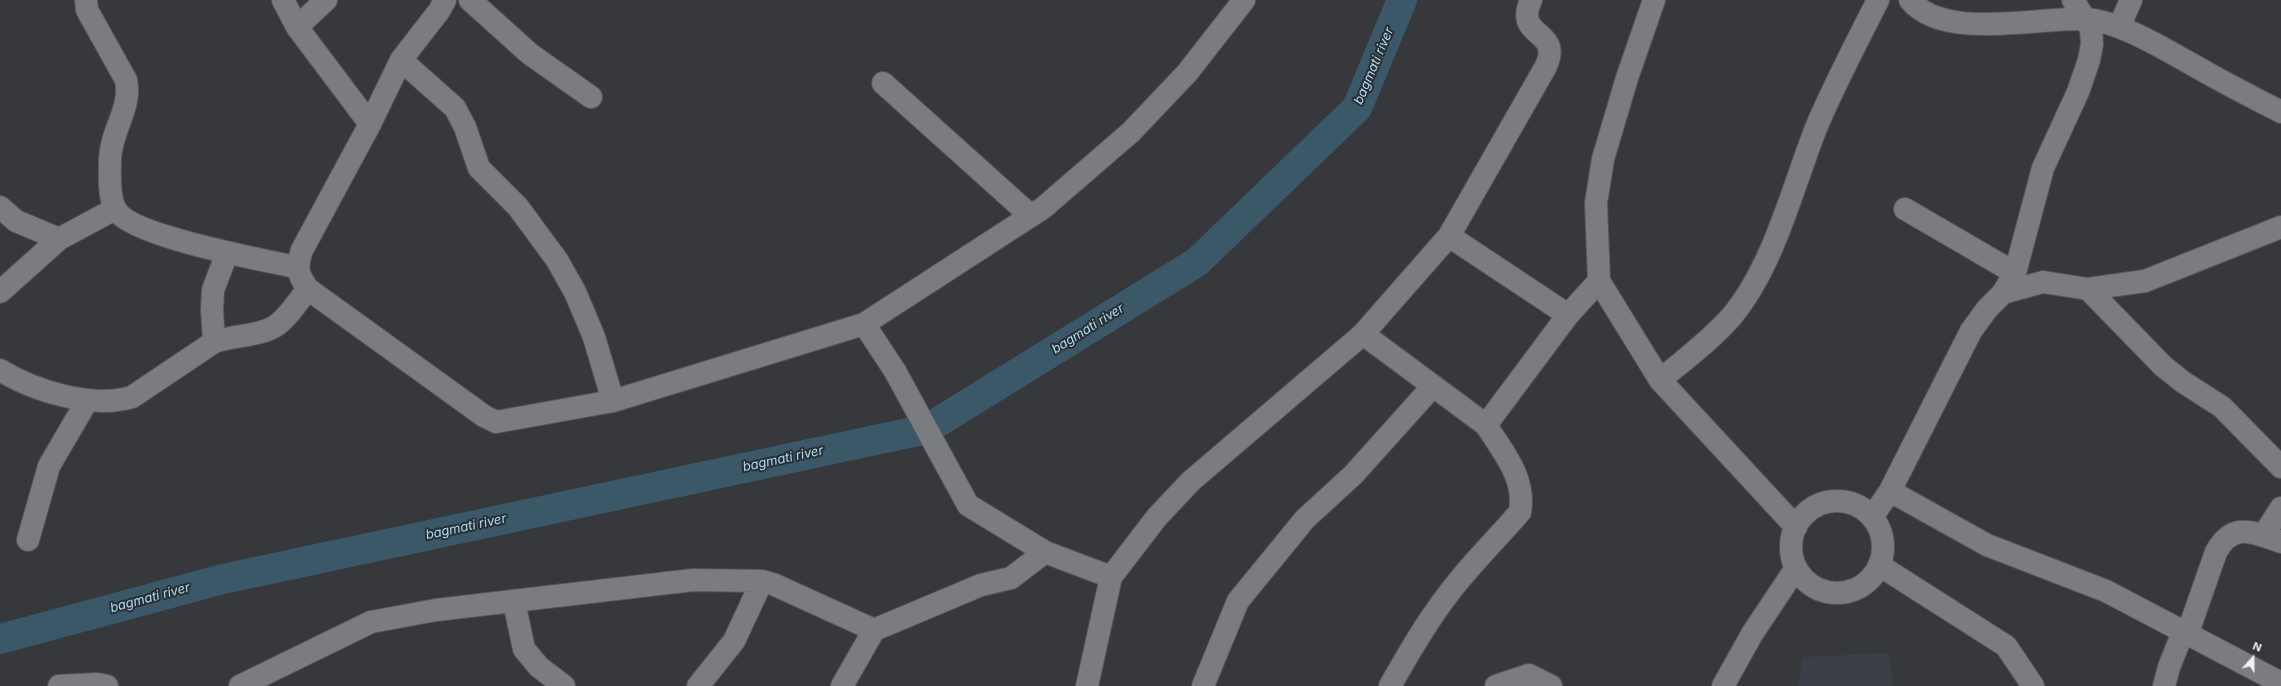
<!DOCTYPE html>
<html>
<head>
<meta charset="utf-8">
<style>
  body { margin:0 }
  #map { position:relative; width:2281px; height:686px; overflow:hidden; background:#36383b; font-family:Inter,sans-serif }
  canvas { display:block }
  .north { position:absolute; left:2233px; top:638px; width:40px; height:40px; -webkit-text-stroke:3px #2c2e31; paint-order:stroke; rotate:21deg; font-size:11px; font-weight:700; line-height:16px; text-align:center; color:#f0f1f3 }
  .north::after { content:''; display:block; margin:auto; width:14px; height:18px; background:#f0f1f3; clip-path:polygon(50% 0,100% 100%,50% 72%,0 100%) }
</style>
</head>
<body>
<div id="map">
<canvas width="2281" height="686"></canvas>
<div class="north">N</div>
</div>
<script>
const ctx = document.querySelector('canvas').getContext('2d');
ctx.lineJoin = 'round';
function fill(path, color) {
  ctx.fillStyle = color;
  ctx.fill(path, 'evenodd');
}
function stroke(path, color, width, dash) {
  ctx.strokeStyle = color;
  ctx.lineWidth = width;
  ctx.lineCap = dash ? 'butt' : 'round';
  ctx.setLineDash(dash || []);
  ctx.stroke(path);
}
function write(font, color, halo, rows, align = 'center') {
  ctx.font = font + ' Inter,sans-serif';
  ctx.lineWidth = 4;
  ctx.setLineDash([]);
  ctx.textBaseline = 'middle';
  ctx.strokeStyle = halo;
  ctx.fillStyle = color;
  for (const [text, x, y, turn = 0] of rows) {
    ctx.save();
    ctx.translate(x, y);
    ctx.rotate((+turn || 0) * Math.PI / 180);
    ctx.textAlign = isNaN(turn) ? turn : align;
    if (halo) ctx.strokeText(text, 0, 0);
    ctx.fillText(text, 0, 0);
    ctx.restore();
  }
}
fill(new Path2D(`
  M1889,653L1893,686H1798L1802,657Z`), '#3b3f48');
stroke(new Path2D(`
  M0,639L223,579L927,429L1197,262L1357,108L1402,0`), '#3a5867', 30);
const minor = new Path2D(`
  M86,0L87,10L126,80C132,108 111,130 110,159C110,173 108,198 116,210C131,236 263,260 296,267
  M283,0L297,27
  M326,0L297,27L370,124
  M445,0L439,11L401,60L370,124L302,250C296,269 297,273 308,289L484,416L496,422L613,401L864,324
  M470,0L530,54L591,97
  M1654,0L1627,78L1603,159L1596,203L1599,281L1660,380L1796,527
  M1910,0C1944,41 2038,17 2084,19C2122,20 2177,57 2211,75C2234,88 2258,100 2281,112
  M2119,27L2131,0
  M401,60L455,108L465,127L479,168L518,207L557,260L575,292L594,337L613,401
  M883,83L1031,216
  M0,207L16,221L59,239
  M1905,209L2015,273
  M1449,236L1568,315
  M2088,289L2163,366L2183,382L2222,407L2281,467
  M0,292L59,239L115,209
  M2003,293L2015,273L2043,168L2078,92L2089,60L2092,44L2091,29L2073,0
  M1363,334L1449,236L1545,68C1565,28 1513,40 1531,0
  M214,342L212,310L213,290L227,253
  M0,370C34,391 93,409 132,397L214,342C231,336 257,336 272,328C286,321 298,301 308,289
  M1660,380C1684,360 1711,340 1732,316C1774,265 1792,189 1816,128C1834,85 1857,42 1878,0
  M1890,491L1987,545L2106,591L2281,683
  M1791 547a46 46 0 1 1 92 0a46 46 0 1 1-92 0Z
  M1872,517L1890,491L1971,331L1987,309L2003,293L2043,282L2088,289L2145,281L2281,227
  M2263,536L2281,508
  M28,540L49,466L87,401
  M1879,565L2006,646L2033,686
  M1111,577L1045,552L968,505L895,371L864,324L1043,208L1131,132L1187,73L1244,0
  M514,602L524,649L539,667L564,686
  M2187,635L2216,552C2233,521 2253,532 2281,542
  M59,686L97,684L107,686
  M240,686L371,622L436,610L693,580L762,581L773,584L874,630
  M698,686L734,641L762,581
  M842,686L874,630L981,585L1011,578L1045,552
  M1087,686L1111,577L1157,517L1191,481L1363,334L1486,425
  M1203,686L1238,601L1305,519L1353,475L1433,386
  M1390,686C1411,649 1433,611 1461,578C1480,555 1501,534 1520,512C1526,478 1503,452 1486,425L1568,315L1599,281
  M1496,686L1529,675L1551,686
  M1723,686L1752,634L1796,568
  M2164,686L2169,667L2183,632`);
stroke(minor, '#555658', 24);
stroke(minor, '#7a7c80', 22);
write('italic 13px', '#a4dffe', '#2c2e31', [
  ["bagmati river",1374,66,-67],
  ["bagmati river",1088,329,-32],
  ["bagmati river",783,459,-12],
  ["bagmati river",466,527,-12],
  ["bagmati river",150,598,-15]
]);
</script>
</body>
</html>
